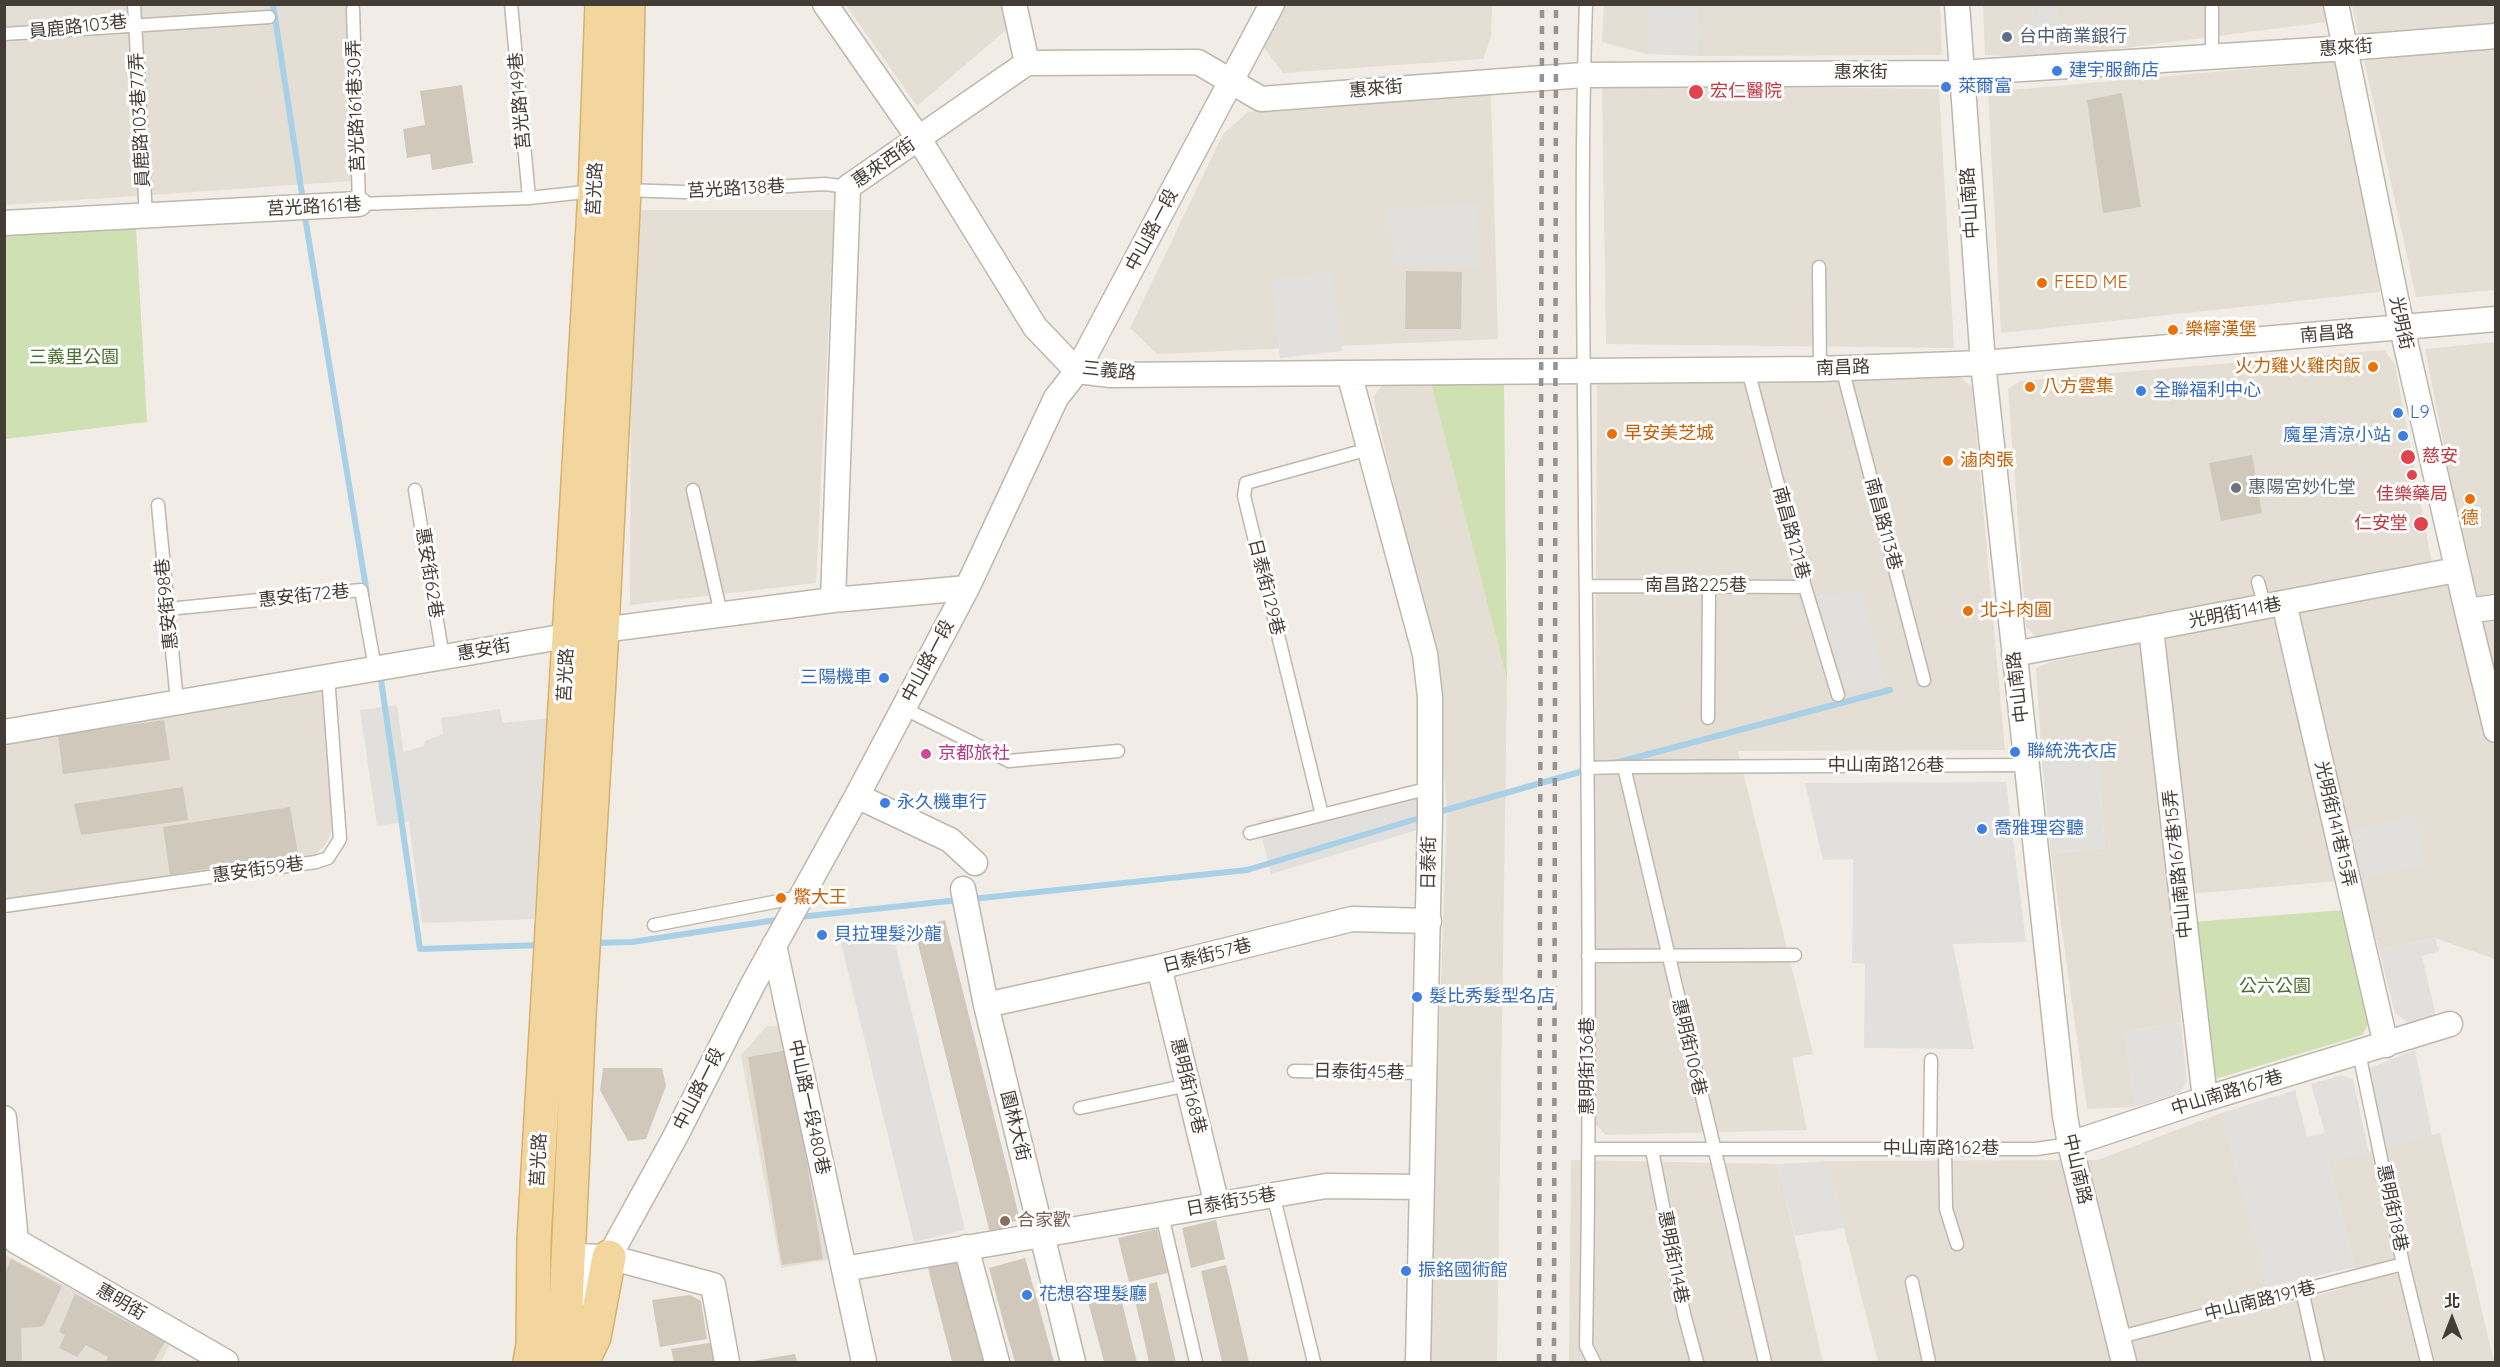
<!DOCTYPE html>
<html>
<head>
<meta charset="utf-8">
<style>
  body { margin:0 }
  #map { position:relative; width:2500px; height:1367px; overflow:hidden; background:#f1ede6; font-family:Quicksand,"Noto Sans TC",sans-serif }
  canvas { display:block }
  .frame { position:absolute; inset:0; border:6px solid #433d36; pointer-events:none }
  .north { position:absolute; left:2422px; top:1289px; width:60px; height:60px; -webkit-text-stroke:4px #fff; paint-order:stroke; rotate:0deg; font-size:16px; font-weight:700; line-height:24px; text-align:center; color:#433d36 }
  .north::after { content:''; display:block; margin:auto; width:21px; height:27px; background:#433d36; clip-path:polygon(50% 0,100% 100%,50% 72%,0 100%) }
</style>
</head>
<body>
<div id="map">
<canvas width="2500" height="1367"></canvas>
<div class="frame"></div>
<div class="north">北</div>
</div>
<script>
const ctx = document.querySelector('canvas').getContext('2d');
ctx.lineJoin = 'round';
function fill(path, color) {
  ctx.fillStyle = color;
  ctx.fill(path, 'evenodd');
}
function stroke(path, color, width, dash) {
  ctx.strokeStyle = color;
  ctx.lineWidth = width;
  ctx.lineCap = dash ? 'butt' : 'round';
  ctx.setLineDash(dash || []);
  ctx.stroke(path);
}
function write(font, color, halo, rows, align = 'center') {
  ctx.font = font + ' Quicksand,"Noto Sans TC",sans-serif';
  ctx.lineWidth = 6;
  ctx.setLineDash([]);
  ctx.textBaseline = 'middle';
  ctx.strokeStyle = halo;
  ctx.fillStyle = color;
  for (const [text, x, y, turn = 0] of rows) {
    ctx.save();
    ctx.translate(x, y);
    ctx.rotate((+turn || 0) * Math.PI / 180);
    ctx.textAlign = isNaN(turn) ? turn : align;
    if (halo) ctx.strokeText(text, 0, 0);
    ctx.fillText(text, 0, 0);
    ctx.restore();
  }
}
fill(new Path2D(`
  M5,5H349L351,181L5,205Z
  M846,5H1001L1006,30L917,106Z
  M1284,5H1492L1491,37L1483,59L1283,73L1262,45Z
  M1604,5H1647V54L1602,42Z
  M1697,5H1940L1942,55L1698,56Z
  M1983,5H2032L2038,58L1985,55Z
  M2057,5H2323L2326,22L2054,57L2053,37H2058Z
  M2352,5H2495V290L2416,297Z
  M2338,61L2380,292L2001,333L1988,92Z
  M1602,85L1939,89L1954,348L1606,344Z
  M1475,89L1491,96L1498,339L1157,354L1130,328L1223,134L1248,112Z
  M641,210H834L816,583L630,605L631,376Z
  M2495,342V684L2470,580L2425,349Z
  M2384,350L2395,364L2432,564L2039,640L2026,626L2008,389L2020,381Z
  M1953,371L1972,387L2005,750L1738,751L1813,1054L1792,1058L1807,1130L1606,1135L1593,1122L1597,382Z
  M1387,380H1430L1507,680L1497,1362H1428L1447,810L1436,668L1373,397Z
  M2451,579L2460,598L2495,751V959L2435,938L2379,950L2360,879L2177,895L2181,1023L2125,1031L2135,1107L2087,1109L2051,853L2105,848L2097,754L2042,761L2036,668L2050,662Z
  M321,687L334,825L326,844L313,857L8,902L4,880V734Z
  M767,1026L784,1027L831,1259L781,1268L741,1055Z
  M2221,1113L2273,1307L2341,1289L2355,1267L2328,1162L2440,1133L2494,1362H1878L1827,1161L2098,1160Z
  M1571,1160L1778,1164L1823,1362H1569Z
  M4,1254L171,1341L161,1362H5Z`), '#e4ded4');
fill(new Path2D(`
  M500,709L503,723L551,718L534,919L422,923L400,753L424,746L425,741L443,734L441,718Z`), '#e3dfdb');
fill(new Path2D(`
  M136,228L147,422L5,439V236Z
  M1430,380H1504L1507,680Z
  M2343,910L2369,1023L2362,1035L2215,1079L2193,922Z`), '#cfe1b3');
fill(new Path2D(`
  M1647,5H1697L1698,56L1647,54Z
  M2032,5H2057L2058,38H2053L2054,57L2038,58Z
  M1478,205L1480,266H1396L1387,207Z
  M1333,272L1342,351L1280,358L1271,279Z
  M1862,592L1886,685L1846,693L1816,595Z
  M397,705L413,821L377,826L360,710Z
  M2097,753L2105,848L2051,853L2042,761Z
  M2006,782L2026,942L1953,944L1974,1049L1864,1048L1865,964L1852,963L1853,859L1823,860L1805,783Z
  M1426,787L1427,827L1271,874L1258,821Z
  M2416,815L2425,865L2360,879L2347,831Z
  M891,927L965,1230L914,1242L840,939Z
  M2435,938L2439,951L2422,956L2436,1016L2410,1024L2395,1013L2379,950Z
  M2181,1023L2187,1081L2180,1093L2135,1107L2125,1031Z
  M2415,1050L2432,1135L2387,1148L2367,1069Z
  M2341,1075L2353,1079L2369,1153L2328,1162L2355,1267L2267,1287L2221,1113L2295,1090L2307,1137L2325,1133L2311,1084Z
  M1827,1161L1844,1228L1795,1236L1778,1164Z`), '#e2e0dd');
stroke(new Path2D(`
  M273,4L303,201
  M304,211L367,594
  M380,673L420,949L541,945
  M1615,763L1890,690
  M1435,813L1587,770
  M972,899L1247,870L1426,816
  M799,917L959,900
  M593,943L632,942L783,919`), '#a8d1e8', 6);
fill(new Path2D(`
  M462,85L473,163L432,170L430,154L407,158L403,129L425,125L420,91Z
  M2122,93L2141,207L2103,213L2087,100Z
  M1406,271L1462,272L1461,329H1405Z
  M2252,455L2262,513L2221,521L2209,463Z
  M164,720L170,760L63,774L58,735Z
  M183,787L188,820L81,835L74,804Z
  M290,807L298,854L170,875L163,827Z
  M945,920L1020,1220L1007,1223L1009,1233L991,1237L914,928Z
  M788,1050L823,1259L782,1265L748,1057Z
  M603,1068H662L666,1086L646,1139L628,1141L600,1090Z
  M1216,1220L1225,1259L1191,1268L1182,1228Z
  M1157,1229L1168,1273L1129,1282L1118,1238Z
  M1025,1258L1038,1303L1054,1362H1015L1005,1328L989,1268Z
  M11,1259L62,1286L44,1325L39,1327L21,1328L22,1362H4V1276Z
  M961,1260L988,1362H952L928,1268Z
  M1226,1265L1230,1281L1249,1362H1222L1218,1345L1201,1271Z
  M1157,1282L1161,1298L1176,1362H1149L1143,1335L1132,1288Z
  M1118,1286L1132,1343L1137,1362H1104L1086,1294Z
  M75,1294L165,1342L153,1362H106L108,1357L86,1345L77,1357L59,1348L65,1335L59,1332Z
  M690,1295L701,1301L707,1339L660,1347L652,1300Z
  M715,1342L718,1362H674L671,1349Z
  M795,1354L797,1362H753V1361Z`), '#d1c8bc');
const lane = new Path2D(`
  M134,4L146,216
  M511,4L529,198
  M1586,4C1580,175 1584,346 1585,517C1588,793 1591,1070 1586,1346L1594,1362
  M2212,4V57
  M353,9L359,204L529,198L595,191
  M4,34L269,17
  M624,190L684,192L825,184L848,187
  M1819,267L1820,369
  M1842,368L1924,680
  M1748,370L1805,587L1838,695
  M415,490L443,657
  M693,490L721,614
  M158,505L177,702
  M2258,582L2265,607
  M1586,586L1805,587
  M168,609L361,590L375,668
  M903,708L1009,761L1118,751
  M1708,718L1709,586
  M1624,767L2028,765
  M1587,768L1624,767L1765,1362
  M1322,815L1244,496L1246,483L1369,449
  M1250,833L1430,788
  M4,906L316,862L328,858L340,839L328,676
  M654,925L800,897
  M1588,956L1795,955
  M2359,1053L2403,1264L2427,1362
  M1294,1071L1425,1073
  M1080,1108L1188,1085
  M1589,1149H2036L2070,1144
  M1945,1149L1946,1209L1957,1244
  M1652,1150L1684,1314L1697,1362
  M1930,1150L1931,1060
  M1273,1194L1314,1362
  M1162,1215L1196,1362
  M1912,1282L1929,1362
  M2302,1290L2318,1362
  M2116,1338L2403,1264`);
const street = new Path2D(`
  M825,4L919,139L1035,327L1077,371L1111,375L1820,369L1983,363L2496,319
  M1014,4L1027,63
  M1957,4L1983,363L2065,1116L2070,1144L2124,1362
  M2336,4L2402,328L2467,611L2496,607
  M4,223L359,204
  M1349,373L1425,654L1430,697V817L1418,1362
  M833,600L848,187L1027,63L1198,62L1261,99L1584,75L1960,73L2347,48L2496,36
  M2284,603L2386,1045
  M2467,611L2496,730
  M2151,629L2205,1099
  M2014,654L2456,570
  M4,732L602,630L833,600L967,588
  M857,796L950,840L975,863
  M963,889L986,1005L1073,1362
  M774,945L864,1362
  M1159,967L1217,1205
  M986,1005L1159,967L1352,919L1429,921
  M4,1118L16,1241L226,1362
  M2070,1144L2205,1099L2450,1024
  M966,1247L997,1362
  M569,1256L609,1257L713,1285L727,1362
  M844,1269L1326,1186L1422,1187
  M563,1310L609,1257L675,1137L753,984L857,796L967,588L1056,398L1077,371L1272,4`);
const primary = new Path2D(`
  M530,1362L533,1345L534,1239L595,191L602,4
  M559,1362L566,1306L579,1015L602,630L624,190L628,4
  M582,1362L594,1337L609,1257`);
stroke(lane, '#beb7ac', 15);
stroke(street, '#beb7ac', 27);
stroke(primary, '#d6b16f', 36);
stroke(lane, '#fff', 12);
stroke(street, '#fff', 24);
stroke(primary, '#f3d69d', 33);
stroke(new Path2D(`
  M1539,1362L1542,4
  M1554,1362L1556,4`), '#949494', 4.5, [8, 8]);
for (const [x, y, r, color] of [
  [2007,37,6,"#5c6f8a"],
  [2057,71,6,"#3f7fe0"],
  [1946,87,6,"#3f7fe0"],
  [1696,92,8,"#e0444e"],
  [2042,283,6,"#e8710a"],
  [2173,330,6,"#e8710a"],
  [2373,367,6,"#e8710a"],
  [2030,387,6,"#e8710a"],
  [2141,391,6,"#3f7fe0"],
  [2398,413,6,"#3f7fe0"],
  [1612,434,6,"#e8710a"],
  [2403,436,6,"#3f7fe0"],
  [2408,457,8,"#e0444e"],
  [1948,461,6,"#e8710a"],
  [2412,475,6,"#e0444e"],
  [2236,488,6,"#6b7280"],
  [2470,499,6,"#e8710a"],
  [2421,524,8,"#e0444e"],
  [1968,611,6,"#e8710a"],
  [884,678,6,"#3f7fe0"],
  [2015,752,6,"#3f7fe0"],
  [926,754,6,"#d1479c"],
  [885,803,6,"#3f7fe0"],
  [1982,829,6,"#3f7fe0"],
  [781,898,6,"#e8710a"],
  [822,935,6,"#3f7fe0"],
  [1417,997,6,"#3f7fe0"],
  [1005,1221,6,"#8d6e63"],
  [1406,1271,6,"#3f7fe0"],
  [1027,1295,6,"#3f7fe0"]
]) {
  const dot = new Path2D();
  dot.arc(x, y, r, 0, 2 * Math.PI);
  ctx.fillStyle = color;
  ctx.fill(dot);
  stroke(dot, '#fff', 2);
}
write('18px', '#433d36', '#fff', [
  ["員鹿路103巷",78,27,-6],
  ["惠來街",2346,48,-4],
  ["惠來街",1861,73],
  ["惠來街",1376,89,-5],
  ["莒光路149巷",520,101,-95],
  ["莒光路161巷30弄",356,106,-92],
  ["員鹿路103巷77弄",140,120,-93],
  ["惠來西街",884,163,-35],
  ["莒光路",595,189,-87],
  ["莒光路138巷",736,189,-3],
  ["中山南路",1970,203,-94],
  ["莒光路161巷",314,207,-3],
  ["中山路一段",1152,230,-62],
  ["光明街",2401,323,78],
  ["南昌路",2327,334,-5],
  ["南昌路",1843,368,-2],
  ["三義路",1109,371,6],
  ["南昌路113巷",1883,524,75],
  ["南昌路121巷",1791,533,75],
  ["惠安街62巷",429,573,81],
  ["南昌路225巷",1696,586],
  ["日泰街129巷",1266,587,76],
  ["惠安街72巷",304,596,-6],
  ["惠安街98巷",167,604,-96],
  ["光明街141巷",2235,613,-11],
  ["惠安街",484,650,-10],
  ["中山路一段",928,661,-62],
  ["莒光路",566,675,-87],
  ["中山南路",2018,687,-97],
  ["中山南路126巷",1886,766],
  ["光明街141巷15弄",2335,824,77],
  ["日泰街",1429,863,-89],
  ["中山南路167巷15弄",2178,864,-96],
  ["惠安街59巷",258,870,-8],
  ["日泰街57巷",1207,956,-14],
  ["惠明街106巷",1689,1047,77],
  ["惠明街136巷",1588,1066,-90],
  ["日泰街45巷",1359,1072,1],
  ["惠明街168巷",1188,1086,76],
  ["中山路一段",699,1089,-63],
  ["中山南路167巷",2227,1093,-17],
  ["中山路一段480巷",809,1107,78],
  ["園林大街",1015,1126,76],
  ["中山南路162巷",1941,1149],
  ["莒光路",539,1160,-87],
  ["中山南路",2077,1169,77],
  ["日泰街35巷",1231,1202,-10],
  ["惠明街18巷",2392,1208,78],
  ["惠明街114巷",1673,1257,79],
  ["中山南路191巷",2260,1301,-14],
  ["惠明街",121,1302,30]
]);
write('18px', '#4e5e75', '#fff', [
  ["台中商業銀行",2019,37]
], 'left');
write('18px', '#366cbe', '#fff', [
  ["建宇服飾店",2069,71],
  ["萊爾富",1958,87],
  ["全聯福利中心",2153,391],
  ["L9",2410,413],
  ["魔星清涼小站",2391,436,"right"],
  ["三陽機車",872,678,"right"],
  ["聯統洗衣店",2027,752],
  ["永久機車行",897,803],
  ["喬雅理容聽",1994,829],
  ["貝拉理髮沙龍",834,935],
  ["髮比秀髮型名店",1429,997],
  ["振銘國術館",1418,1271],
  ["花想容理髮廳",1039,1295]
], 'left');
write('18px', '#be3a42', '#fff', [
  ["宏仁醫院",1710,92],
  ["慈安",2422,457],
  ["佳樂藥局",2412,495,"center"],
  ["仁安堂",2408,524,"right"]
], 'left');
write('18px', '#c56008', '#fff', [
  ["FEED ME",2054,283],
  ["樂檸漢堡",2185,330],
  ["火力雞火雞肉飯",2361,367,"right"],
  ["八方雲集",2042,387],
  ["早安美芝城",1624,434],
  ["滷肉張",1960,461],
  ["德",2470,519,"center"],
  ["北斗肉圓",1980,611],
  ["鱉大王",793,898]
], 'left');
write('18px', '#4b6e30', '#fff', [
  ["三義里公園",74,358],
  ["公六公園",2275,987]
]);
write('18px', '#5b616d', '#fff', [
  ["惠陽宮妙化堂",2248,488]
], 'left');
write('18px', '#b23c85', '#fff', [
  ["京都旅社",938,754]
], 'left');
write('18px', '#785e54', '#fff', [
  ["合家歡",1017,1221]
], 'left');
</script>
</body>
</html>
